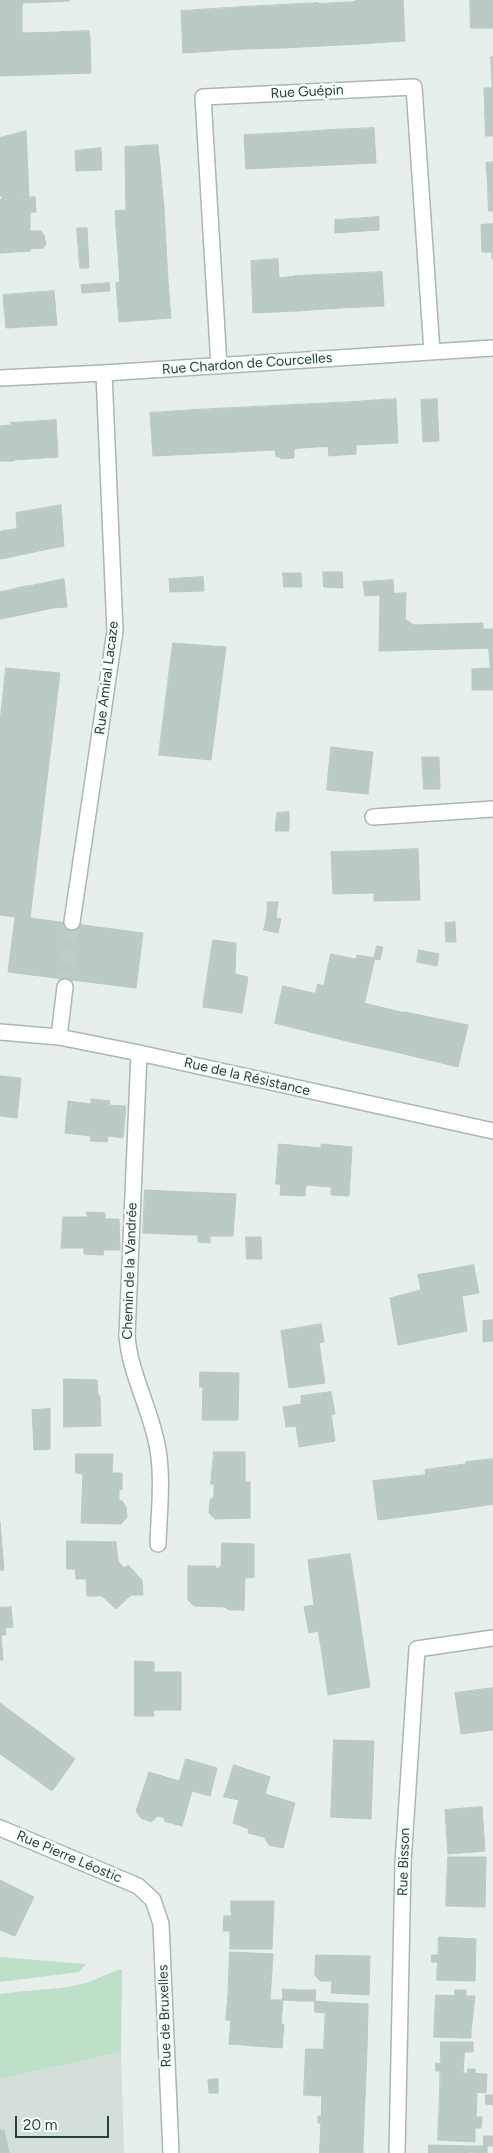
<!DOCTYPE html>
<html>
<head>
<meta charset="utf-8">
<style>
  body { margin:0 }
  #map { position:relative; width:493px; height:2153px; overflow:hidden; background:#e6efeb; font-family:Figtree,sans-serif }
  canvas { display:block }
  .scale { position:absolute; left:15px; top:2116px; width:94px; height:22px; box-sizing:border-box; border:2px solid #24423a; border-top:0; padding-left:6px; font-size:15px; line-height:18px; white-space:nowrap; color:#24423a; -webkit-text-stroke:4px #f7fbf9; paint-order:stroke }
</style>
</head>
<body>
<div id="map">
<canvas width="493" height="2153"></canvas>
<div class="scale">20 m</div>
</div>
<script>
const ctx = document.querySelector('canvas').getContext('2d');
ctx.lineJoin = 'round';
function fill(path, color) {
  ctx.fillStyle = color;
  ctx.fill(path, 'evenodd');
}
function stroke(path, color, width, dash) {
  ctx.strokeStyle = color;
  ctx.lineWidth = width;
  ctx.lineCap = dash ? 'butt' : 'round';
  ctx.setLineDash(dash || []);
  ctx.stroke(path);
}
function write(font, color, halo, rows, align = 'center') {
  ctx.font = font + ' Figtree,sans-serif';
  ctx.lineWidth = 5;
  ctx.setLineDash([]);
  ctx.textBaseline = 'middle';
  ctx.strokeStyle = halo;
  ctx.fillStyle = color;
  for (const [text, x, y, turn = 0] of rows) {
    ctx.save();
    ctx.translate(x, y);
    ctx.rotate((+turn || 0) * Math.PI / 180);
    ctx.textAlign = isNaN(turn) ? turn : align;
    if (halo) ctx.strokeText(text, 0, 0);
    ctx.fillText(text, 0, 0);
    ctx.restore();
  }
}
fill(new Path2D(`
  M121,2052L124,2153H0V2079Z`), '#d4dfda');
fill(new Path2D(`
  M0,1957L86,1964L79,1972L0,1982Z
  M122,1969L121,2052L0,2079V1994C26,1990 52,1990 78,1985C94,1982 106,1973 122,1969Z`), '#bfe0c8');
const building = new Path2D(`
  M0,0H22V33L60,32V38L90,37L91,73L0,76Z
  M22,0H50V2L22,3Z
  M50,0H69L70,1L50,2Z
  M356,0H403L405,41L359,44Z
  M470,0H493V28H471Z
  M356,2L359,44L321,46L318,4Z
  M318,3L321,46L283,48L280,5Z
  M280,5L283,48L245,49L243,7Z
  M243,7L245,49L183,53L181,11Z
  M89,31L90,37L60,38V32Z
  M491,57H493V112H485L484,88H492Z
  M485,112H493V136H486Z
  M374,128L376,163L332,165L330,130Z
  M330,130L332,165L289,167L287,133Z
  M26,131L29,197L2,199V196H0V138Z
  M287,133L289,167L246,169L244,135Z
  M158,145L164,208L126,210L125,147Z
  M101,148L102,170L76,171L75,151Z
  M493,162V187H488L486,163Z
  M488,187H493V211H489Z
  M35,197L36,212H30V231H41L44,235L46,244L43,248L30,249V251L0,253V200Z
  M164,208L168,281L120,283L115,211Z
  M379,217V230L335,233V220Z
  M493,224V259H492V252H482L481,225Z
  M77,228H87L89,268H80Z
  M278,259L279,278L295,276L297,311L253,313L251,261Z
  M382,272L384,306L340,308L338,274Z
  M338,274L340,308L297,311L295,276Z
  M168,281L171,318L119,322L116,283Z
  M109,283L110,291L82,293L81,285Z
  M54,291L57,325L6,328L3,295Z
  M396,399L398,443L356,445L353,402Z
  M437,399L439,441L423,442L421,400Z
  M353,402L356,445L316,447L313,404Z
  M313,404L316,447L275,450L272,406Z
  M272,406L275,450L235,452L233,408Z
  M233,408L235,452L196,454L193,410Z
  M193,410L196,454L153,456L150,413Z
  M56,420L58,457L14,460L12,423Z
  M11,422L14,461H0V426L11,425Z
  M356,445V454L329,456L328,446Z
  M294,448V458L281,459L280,457H276L275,450Z
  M61,505L62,520L17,529L16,513Z
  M62,520L64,546L48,549L45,523Z
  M45,523L48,549L34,552L31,526Z
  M31,526L34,552L20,555L17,529Z
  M17,529L20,555L6,558L3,531Z
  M3,531L6,558L0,559V532Z
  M323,572H342L343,588L324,587Z
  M283,573H301L302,587H284Z
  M203,577L204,591L170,592L169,579Z
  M64,579L67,607L53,608L50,582Z
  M393,580L394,594L365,596L363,582Z
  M50,582L53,608L39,611L36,585Z
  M36,585L39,611L25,614L22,587Z
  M22,587L25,614L11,617L7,591Z
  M7,591L11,617L0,619V592Z
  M406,593L405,619L414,625L483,623V629H493V648L379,651L380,595Z
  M173,643L226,647L211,760L159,755Z
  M489,648H493V690H472V669L490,668Z
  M6,668L60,673L30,918L143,933L136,988L8,972L15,917L0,915V723Z
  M331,747L373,752L368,794L327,790Z
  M422,757H439L440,789H424Z
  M289,812V831H275L277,813Z
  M418,849L420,900L376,901L374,851Z
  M374,851L376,901H374V893L333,894L331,852Z
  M268,902H278L276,918L267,916Z
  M267,916L281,919L278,933L264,930Z
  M455,922L456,942H446L445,923Z
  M213,940L236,943L235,974L248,977L242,1013L203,1007Z
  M377,946L383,947L380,960L374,959Z
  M419,950L439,954L437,966L417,962Z
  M331,954L356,959L357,955L375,958L355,1043L314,1033Z
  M318,984L324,986L322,995L316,993Z
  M283,986L322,995L314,1033L275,1023Z
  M364,1003L405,1013L396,1052L355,1043Z
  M405,1012L468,1025L458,1067L396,1052Z
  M0,1076L21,1078L17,1118L0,1116Z
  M91,1099L110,1101L109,1105L126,1106L123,1138L108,1136L107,1142L90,1141L91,1136L65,1133L68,1101L91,1104Z
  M279,1144L321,1148V1144L352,1147L349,1196L331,1195V1187L306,1185L305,1196L280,1195L281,1184H276Z
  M145,1190L188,1192L186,1235L143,1233Z
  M188,1192L236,1194L233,1236H210V1243L198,1242V1235H186Z
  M87,1212L105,1213V1219H119L120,1250H104L103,1255L84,1254V1248H61L63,1217H87Z
  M246,1237H261L262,1259H247Z
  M474,1265V1267L418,1275Z
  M474,1267L479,1293L462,1296L467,1331L398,1345L390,1298L421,1290L418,1275Z
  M493,1320V1341L483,1342V1321Z
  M321,1324L324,1342L319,1343L325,1383L289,1388L281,1331Z
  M200,1372L239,1373L238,1420H202L203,1387H200Z
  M64,1379L97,1380L98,1395L100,1396L101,1426L64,1427Z
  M331,1392L335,1414L331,1415L335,1441L299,1447L296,1426L286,1427L283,1407L301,1404V1396Z
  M50,1409V1428L33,1429L32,1410Z
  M50,1428V1449L34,1450L33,1429Z
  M214,1452H245V1482H250V1518L215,1519L209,1513L210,1500L214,1497V1484H211Z
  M76,1454H113L112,1473H122V1490L119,1489V1501H122L126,1507L127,1517L121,1524L81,1523L83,1474L76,1473Z
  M493,1459V1504L474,1507L466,1462Z
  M467,1464L474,1507L432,1513L425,1470Z
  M426,1475L432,1513L378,1520L373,1481Z
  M0,1522L4,1570H0Z
  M67,1541L116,1542L118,1561L124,1568L128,1565L142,1580L143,1595H131L116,1609L102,1596H87L86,1579H76L75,1569H67Z
  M222,1543L254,1544V1577L245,1578L244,1610H229L225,1607L194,1606L188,1600V1566H215L217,1569L221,1566Z
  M350,1554L357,1599L314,1605L308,1560Z
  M357,1599L363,1641L321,1647L318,1631L309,1633L304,1607Z
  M11,1607L13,1627L5,1628L6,1635H1L3,1660H0V1608Z
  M363,1641L370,1687L328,1695L321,1647Z
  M135,1661L154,1662V1672H181V1710H153L154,1716H135Z
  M493,1688V1730L461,1734L455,1693Z
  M0,1703L38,1731L13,1763L0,1754Z
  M38,1731L75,1759L52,1791L13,1763Z
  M334,1740L374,1741L371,1819L331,1817Z
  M186,1759L217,1768L210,1796L192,1791L182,1826L164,1821L165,1818L158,1816L151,1822L141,1818L136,1811L149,1772L179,1781Z
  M234,1765L270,1777L265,1794L295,1803L283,1848L269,1845L264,1837L248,1833L249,1829L233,1823L239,1800L224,1797Z
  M482,1807L485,1851L448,1854L445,1810Z
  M448,1857H486L485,1907L446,1906Z
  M0,1880L34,1897L15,1936L0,1930Z
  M231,1901H274L272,1949H230V1931H223L224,1916H231Z
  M439,1937L476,1939L475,1981L437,1980Z
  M230,1952L273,1954L270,2000L228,1999Z
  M316,1955L370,1956L369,1995L331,1993L332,1981H320L315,1975Z
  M432,1955H438L437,1962H432Z
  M283,1989L302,1990L301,2001L283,2000Z
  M302,1990H316L315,2001H301Z
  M455,1990H466V1996H455Z
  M436,1995L465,1996L464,2038L434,2037Z
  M465,1996H475L471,2031H464Z
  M228,1999L283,2000L281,2024L284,2025L282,2048L229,2044L231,2020H226Z
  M315,2001L326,2002L325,2013L315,2012Z
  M326,2002L368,2004L367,2050L324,2049Z
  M464,2031H471V2038H464Z
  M441,2042H465L463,2073L487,2074L486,2093L477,2092V2095L440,2094Z
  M465,2042H473V2052H464Z
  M306,2049L367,2050L365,2099L322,2098V2096L304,2095Z
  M436,2063L441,2064L440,2071H436Z
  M468,2069H475V2074L468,2073Z
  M218,2079V2093H209L208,2080Z
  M440,2094L477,2095L476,2117H482L481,2128H475V2142L438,2140Z
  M486,2095H493V2105L486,2104Z
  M322,2098L365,2099L363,2147L320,2145L321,2123H318V2116H321Z
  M4,2130L9,2153H0V2131Z
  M484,2136H493V2146H484Z
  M320,2145L363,2147V2153H320Z
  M429,2145L469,2146V2153H429Z
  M469,2146H487V2153L469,2152Z`);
fill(building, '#bbcac4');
stroke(building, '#b8c9c2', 1);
stroke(new Path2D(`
  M65,987L72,922`), '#bfccc8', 15, [15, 8]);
const street = new Path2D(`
  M219,366L203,97L414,87L432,352
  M0,378L104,373L493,348
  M373,817L493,809
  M72,922L115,631L104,373
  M0,1032L59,1037L139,1053L493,1131
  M59,1037L65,987
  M139,1053L127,1336C130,1372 148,1404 156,1440C164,1472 159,1510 158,1544
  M0,1828L138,1886L153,1900L161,1924L171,2153
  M397,2153L403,1863L417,1649L493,1638`);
stroke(street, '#a8b8b2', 18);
stroke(street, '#fff', 15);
write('14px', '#24423a', '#f7fbf9', [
  ["Rue Guépin",307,92,-3],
  ["Rue Chardon de Courcelles",247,364,-4],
  ["Rue Amiral Lacaze",107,678,-83],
  ["Rue de la Résistance",247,1077,13],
  ["Chemin de la Vandrée",130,1271,-88],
  ["Rue Pierre Léostic",69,1857,23],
  ["Rue Bisson",404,1862,-88],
  ["Rue de Bruxelles",165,2016,-92]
]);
</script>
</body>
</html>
